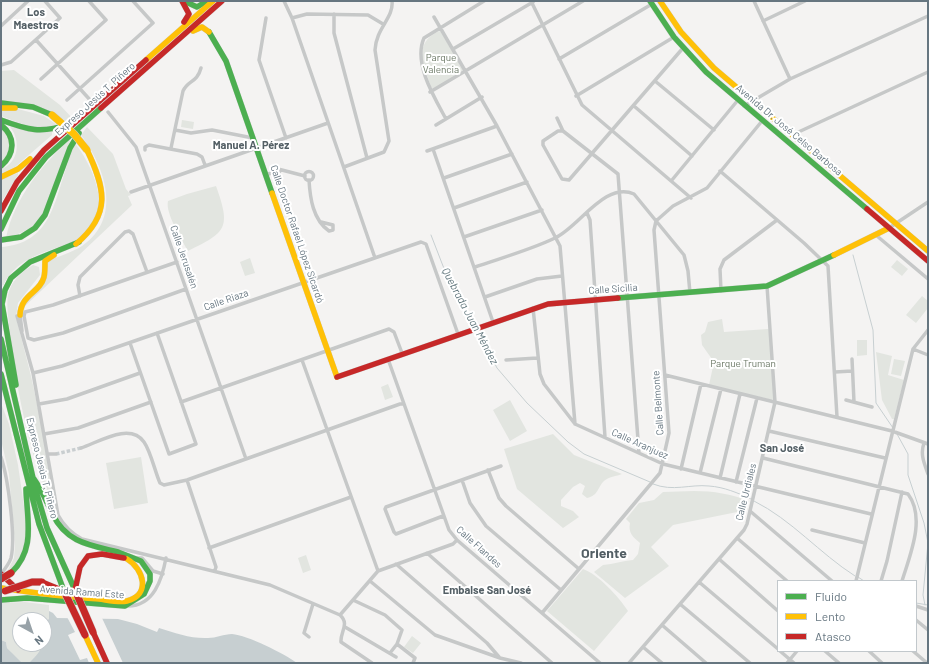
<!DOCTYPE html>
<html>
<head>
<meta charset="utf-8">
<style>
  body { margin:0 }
  #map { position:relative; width:929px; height:664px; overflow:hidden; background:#f4f3f2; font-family:Barlow,sans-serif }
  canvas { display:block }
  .frame { position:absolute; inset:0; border:2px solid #667680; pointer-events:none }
  .legend { position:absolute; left:777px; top:580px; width:140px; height:72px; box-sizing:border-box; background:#fff; border:1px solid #c2c8cc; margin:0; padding:5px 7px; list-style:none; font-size:12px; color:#667680 }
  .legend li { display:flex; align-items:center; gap:8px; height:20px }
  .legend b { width:20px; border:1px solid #c2c8cc }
  .north { position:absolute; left:12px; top:612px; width:40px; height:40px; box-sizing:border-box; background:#fff; border:1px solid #c2c8cc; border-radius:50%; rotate:140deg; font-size:11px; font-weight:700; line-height:16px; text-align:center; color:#667680 }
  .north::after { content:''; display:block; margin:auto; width:14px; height:18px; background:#98a2a8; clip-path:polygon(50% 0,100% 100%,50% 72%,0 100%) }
</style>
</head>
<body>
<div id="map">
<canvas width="929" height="664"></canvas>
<div class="frame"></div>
<ul class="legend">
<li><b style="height:5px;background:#4caf50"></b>Fluido</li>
<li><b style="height:5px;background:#ffc107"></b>Lento</li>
<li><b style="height:5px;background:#c62828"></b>Atasco</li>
</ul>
<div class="north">N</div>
</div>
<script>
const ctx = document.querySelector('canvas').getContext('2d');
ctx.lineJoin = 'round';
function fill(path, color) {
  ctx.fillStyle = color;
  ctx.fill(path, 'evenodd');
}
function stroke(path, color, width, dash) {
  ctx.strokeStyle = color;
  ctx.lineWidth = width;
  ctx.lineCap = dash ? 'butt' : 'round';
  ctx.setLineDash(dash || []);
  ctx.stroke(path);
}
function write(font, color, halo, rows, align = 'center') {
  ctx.font = font + ' Barlow,sans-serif';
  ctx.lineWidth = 4;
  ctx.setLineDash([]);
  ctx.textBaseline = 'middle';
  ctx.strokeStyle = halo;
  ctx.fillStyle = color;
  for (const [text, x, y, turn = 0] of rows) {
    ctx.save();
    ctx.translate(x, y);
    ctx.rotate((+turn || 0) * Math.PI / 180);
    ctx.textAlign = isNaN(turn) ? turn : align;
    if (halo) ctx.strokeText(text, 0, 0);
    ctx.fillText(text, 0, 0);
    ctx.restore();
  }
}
fill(new Path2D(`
  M439,31L441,32L463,70L434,89L431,87C424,65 412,44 439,31Z
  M14,70L60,105L73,119L69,123C48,108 26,101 1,102V71Z
  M18,109L44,116L57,125C37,132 20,123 1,116V110Z
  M182,120L194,122L193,129L181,127Z
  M1,127L10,139V154L1,164Z
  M10,127L52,132V135L15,167L1,174V169C19,163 21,140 10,127Z
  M87,127L113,154L126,189L131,195L128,196L132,205L25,306L24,311V304L41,286L48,261C59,256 71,253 82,246C123,218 105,167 81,135Z
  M71,138C64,160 56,191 46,211C38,226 21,234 6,238C14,198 42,165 71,138Z
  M75,143C94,168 115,214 81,238C77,241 69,243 64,245C40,254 15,260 3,286L1,283L2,247C49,243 54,205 66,168C68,160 72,151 75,143Z
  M18,173V175L1,203V179Z
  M216,186C231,228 227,232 188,251C182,240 165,213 168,201L187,194Z
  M250,258L255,273L245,276L240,262Z
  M897,260L908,269L902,276L891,267Z
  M33,265L39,267L40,275L18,303L16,317L31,376L42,427L55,513C30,459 17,393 10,334C9,321 6,307 8,295C11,281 21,272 33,265Z
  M922,296L928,301V308L916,323L906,315Z
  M722,319L724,332L768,329L770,331L774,398L772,400L709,385L714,362L702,345L701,335L705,332L708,322Z
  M857,340H867V355L857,356Z
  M876,352L892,356L888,375L904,380L894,419H892L882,400Z
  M894,359L905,361L901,376L891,374Z
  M388,384L393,397L385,400L381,387Z
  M1,393V403L9,424L18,465L27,527L23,558L6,574L14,558L15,545L9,474L2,444Z
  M510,400L527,431L510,441L493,410Z
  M553,434L574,455L622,474C617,476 608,477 604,481C597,488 599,495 587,498L582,494L585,486L580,483L573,487L561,500V506L573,511L579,517L563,528L517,489L504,449Z
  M141,457L148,503L114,509L106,463Z
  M694,491C714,491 731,494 749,501L747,510L673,525L651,547L669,566L625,598L594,572L603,565C614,564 622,561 633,560L638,554L640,543C633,537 628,533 630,523L626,519L639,503L654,500L663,492Z
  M306,555L311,570L303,573L298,558Z
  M583,569C598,574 619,597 628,611L594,651L547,611Z
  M25,602L49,605V619L44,622V620H20V644H43L39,654L29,663L19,662L7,648L6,642L1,640V603Z
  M412,636L421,643L413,653L404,647Z`), '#e2e5e0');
fill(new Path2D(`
  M49,611L53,613L57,618L118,619L137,624L157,632L159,628C175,633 192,639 208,638C216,638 224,634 232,634C247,635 285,654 297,663H29C45,648 44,643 44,622L49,619Z
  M1,640L6,642L7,648L22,663H1Z`), '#c7cfd1');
fill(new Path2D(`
  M67,617L102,618L123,663H89L87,658L80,660L68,635L75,632Z`), '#f4f3f2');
stroke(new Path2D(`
  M431,235L443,266L475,326
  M853,255L873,330L876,403L893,428
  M478,331L497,368L527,403L568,442L584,454L650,482
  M897,434L908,454V475L924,523L928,543L923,595L925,605
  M653,484C673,492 690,484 709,486C724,487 738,493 751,499
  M754,501C792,520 819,553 855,576
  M858,577L864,581
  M916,603L928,605`), '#c7cfd1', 1);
stroke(new Path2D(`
  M56,454L81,448`), '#c9ced0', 3.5, [3.5, 2]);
const fast = new Path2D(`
  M184,1L197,7L207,1
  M650,1L674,37L706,72L867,209
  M209,32L226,61L272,193
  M1,103L33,107L52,115
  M1,120C28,130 41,134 69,124
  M1,125C16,137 15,154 1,166
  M1,229L19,191L46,157L101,108
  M1,240L21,237L35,228L45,215L70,148L79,133
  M618,298L767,286L834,255
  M1,339L36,491L47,528L75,590
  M1,374L39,524L64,591
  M16,385L2,304L5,290L11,278L30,262L79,242
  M34,479C42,490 47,503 53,515C67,543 90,545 118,552
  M11,573C36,549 27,521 26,489
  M1,600L27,598L125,606L144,594L150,581V574L141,561L118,552`);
const slow = new Path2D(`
  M660,1L681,32L714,68L928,251
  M193,31L202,27L209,32
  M146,60L213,1
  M1,108H15
  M1,177L18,169L30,159
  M272,193L337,377
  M76,244C112,214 105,188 87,150
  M834,255L889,228
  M20,315C21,294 40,293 44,277C45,273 45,266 45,261L54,255
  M1,588C34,593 66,597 99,599C107,600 119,603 127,601C151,595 144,569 127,559
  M85,635L98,663`);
const jam = new Path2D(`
  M182,1L189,14L184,22
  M101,108L222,1
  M867,209L928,261
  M1,211L17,182L44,150L146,60
  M337,377L548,304L618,298
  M1,574L18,590
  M42,582L64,591
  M75,590L80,567L88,556L102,554L124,558
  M93,632L107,663`);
stroke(fast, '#cfd0d0', 6);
stroke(slow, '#cfd0d0', 6);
stroke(jam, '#cfd0d0', 6);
stroke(new Path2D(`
  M284,1L292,18L375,258
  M531,1L582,105L691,198
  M754,1L790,79
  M334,14V33L367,158
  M434,17L497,126L560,246L575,424
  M266,18L259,60L286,138
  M292,18L307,14L368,15L383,24
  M763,21L805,1
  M1,26L28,1
  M36,40L91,101
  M453,49L533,2
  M559,59L652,4
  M1,65L11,62L60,18L45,1
  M41,79L106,20L89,1
  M655,81L714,130
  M430,92L583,1
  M576,96L674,37
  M67,100L153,23L133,1
  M634,106L692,156
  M744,106L790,79L928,16
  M108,112L136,147L246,459
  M557,118L563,131L618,174L639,453
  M446,119C434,97 413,63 424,38L484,1
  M436,125L482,97
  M175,130L191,133L212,130L253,138
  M563,131H558L543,141V145L562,179L569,180L683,48
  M792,135L928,72
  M171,148L183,91C188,80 197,83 201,68
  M433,149L493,322
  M145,150V147L149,145L197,154L202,157L205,165
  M427,151L497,126
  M344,167L384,152L389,141L375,50C376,28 394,18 392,1
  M720,171L804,243L828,266L837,417
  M304.5 176a4.5 4.5 0 1 1 9 0a4.5 4.5 0 1 1-9 0Z
  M267,174L279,172L281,170
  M269,174L278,169L305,176
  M444,178L512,154
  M309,180C310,198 313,220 329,231L333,230V225L321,222
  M672,180L738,100
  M131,192L328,123
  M454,208L527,182
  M587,213L590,220L605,437
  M889,228L928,202
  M877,236L928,279
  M464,237L542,210
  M177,262L53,305L25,312L24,316L28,338L34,340L63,333L186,289
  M475,267C501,258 530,250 555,238C579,227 605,181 634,194L684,255L688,271L690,293
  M721,291L720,269L724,260L777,220
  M80,296L78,285L80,277L125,232L129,231L133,234L147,272
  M485,297L537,279L562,276
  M533,308L540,374L544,384L575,424L663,464L871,514
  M20,315L22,331
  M17,316L33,373L58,515C64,526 71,533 82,539L270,585L340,615L378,571L453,544L457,540
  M130,343L169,454L196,444L157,333
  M913,349L928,355
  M388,359L449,530L457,540L600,663
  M852,359L854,402
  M302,360L378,571
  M506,360L537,358
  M835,372L852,371
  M33,373L62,366L421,242L426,244L458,334
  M665,375L892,431L928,444
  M846,400L872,407
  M181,402L389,329L394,332L402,353
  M39,404L67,399L140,373
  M769,431L885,458
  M44,434L78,428L151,402
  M924,443C920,454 924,463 928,474
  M81,448C99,442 130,422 144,442C151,452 155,472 160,483L164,485L187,480L400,404H404
  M47,454H56
  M1,457C8,478 16,537 11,558C9,564 5,569 1,574
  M763,458L908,494C926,518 910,555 902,581
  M681,469L701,384
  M488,470L499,498L506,506L579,569
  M700,473L721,389
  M720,478L740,394
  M187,480L216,567L215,570
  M462,480L470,503L486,526L561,590
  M736,482L757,398
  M750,511L832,581
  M443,516L396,534L394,532L385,509L386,507L501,466
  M812,530L865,543
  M737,538L787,581
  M209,548L351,497
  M427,553L552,663
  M136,558H142L153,571L163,574
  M719,559L778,611
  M396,564L487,643L499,657
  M370,581L435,635L500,658L521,663
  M856,581L913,349L928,330
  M881,581L887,561L902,492
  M699,582L778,649
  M353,600L385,615L402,630L397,644L390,653
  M680,604L750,663
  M128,606C154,606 162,579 166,558
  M916,606L928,610
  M542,613L660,473L669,433L654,230L656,221L673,206L707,188L762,121
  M340,615C350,624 340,632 341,642L372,663
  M916,620L928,630
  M662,625L706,663
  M345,627L396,657
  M309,637L304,633L313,604
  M397,644L415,658L413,663
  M643,647L662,663
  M780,651L794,663
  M825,651L839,663
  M869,651L882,663
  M913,651L927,663
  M629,663L744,530L747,524L775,402L767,286
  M787,663L797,651`), '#c6c8c8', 3.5);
stroke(fast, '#4caf50', 5.5);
stroke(slow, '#ffc107', 5.5);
stroke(jam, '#c62828', 5.5);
const slowBridge = new Path2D(`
  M52,115L74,134L87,150`);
const jamBridge = new Path2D(`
  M1,579L11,573
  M75,590L93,632
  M5,591L32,582H42
  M64,591L85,635`);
stroke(slowBridge, '#cfd0d0', 8, []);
stroke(jamBridge, '#cfd0d0', 8, []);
stroke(slowBridge, '#ffc107', 7);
stroke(jamBridge, '#c62828', 7);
write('10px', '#6a7764', '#fff', [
  ["Parque",441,58],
  ["Valencia",441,70],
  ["Parque Truman",743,364]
]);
write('10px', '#667680', '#fff', [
  ["Expreso Jesús T. Piñero",95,99,-42],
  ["Avenida Dr. José Celso Barbosa",789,130,40],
  ["Calle Doctor Rafael López Sicardó",297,234,71],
  ["Calle Jerusalén",184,257,71],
  ["Calle Sicilia",613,289,-4],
  ["Calle Riaza",226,300,-19],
  ["Calle Belmonte",658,403,-94],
  ["Calle Aranjuez",640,444,24],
  ["Expreso Jesús T. Piñero",42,468,76],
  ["Calle Urdiales",746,492,-76],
  ["Calle Flandes",479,547,42],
  ["Avenida Ramal Este",82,592,4]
]);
write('bold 11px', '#535f65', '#fff', [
  ["Los",36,12],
  ["Maestros",36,25],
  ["Manuel A. Pérez",251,145],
  ["San José",782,448],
  ["Embalse San José",487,590]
]);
write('italic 11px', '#62777d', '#fff', [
  ["Quebrada Juan Méndez",470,316,62]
]);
write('bold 14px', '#535f65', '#fff', [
  ["Oriente",604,553]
]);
</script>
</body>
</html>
